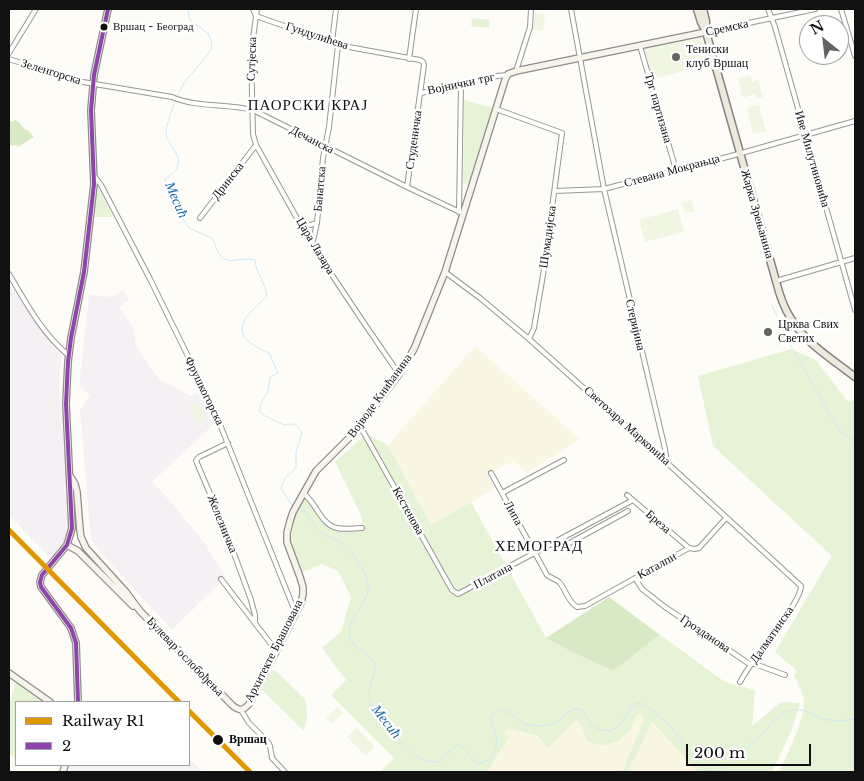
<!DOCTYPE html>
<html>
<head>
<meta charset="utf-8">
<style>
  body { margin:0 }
  #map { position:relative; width:864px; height:781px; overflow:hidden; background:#fdfcf7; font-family:"Libre Baskerville",serif }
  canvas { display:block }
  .frame { position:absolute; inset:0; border:10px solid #111; pointer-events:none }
  .legend { position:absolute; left:15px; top:701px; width:175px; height:65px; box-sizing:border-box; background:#fff; border:1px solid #a0a0a0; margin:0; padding:6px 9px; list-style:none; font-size:15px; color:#111 }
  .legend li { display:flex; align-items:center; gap:10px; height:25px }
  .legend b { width:25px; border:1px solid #a0a0a0 }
  .north { position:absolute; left:799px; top:15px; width:50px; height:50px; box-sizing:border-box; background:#fff; border:1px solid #a0a0a0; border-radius:50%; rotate:331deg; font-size:14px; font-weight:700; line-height:20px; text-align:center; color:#111 }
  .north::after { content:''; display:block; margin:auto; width:18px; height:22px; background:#646362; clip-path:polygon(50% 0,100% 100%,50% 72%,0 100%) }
  .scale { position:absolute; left:686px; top:744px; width:125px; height:22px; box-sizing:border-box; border:2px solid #111; border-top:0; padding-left:6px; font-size:15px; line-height:18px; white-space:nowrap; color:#111; -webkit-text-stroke:4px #fff; paint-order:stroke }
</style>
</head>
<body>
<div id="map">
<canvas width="864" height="781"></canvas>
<div class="frame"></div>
<ul class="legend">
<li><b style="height:6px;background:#e09702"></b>Railway R1</li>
<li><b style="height:6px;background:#8e44ad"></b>2</li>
</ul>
<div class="north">N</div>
<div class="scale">200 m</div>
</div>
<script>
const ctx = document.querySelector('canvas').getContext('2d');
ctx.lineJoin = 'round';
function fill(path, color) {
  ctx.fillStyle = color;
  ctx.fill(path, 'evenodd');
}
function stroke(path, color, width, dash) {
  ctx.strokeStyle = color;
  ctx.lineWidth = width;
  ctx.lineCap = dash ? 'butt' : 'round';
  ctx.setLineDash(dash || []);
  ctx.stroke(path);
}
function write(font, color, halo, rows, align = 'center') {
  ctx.font = font + ' "Libre Baskerville",serif';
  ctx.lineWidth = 5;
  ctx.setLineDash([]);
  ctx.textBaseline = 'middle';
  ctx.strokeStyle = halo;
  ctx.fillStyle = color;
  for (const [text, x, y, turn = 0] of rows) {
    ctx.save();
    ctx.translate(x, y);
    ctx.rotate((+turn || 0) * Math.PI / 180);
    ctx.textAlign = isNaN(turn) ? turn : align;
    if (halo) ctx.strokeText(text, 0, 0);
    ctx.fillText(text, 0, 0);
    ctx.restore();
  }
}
fill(new Path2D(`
  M9,283L54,348L62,355L59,383L67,475L69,533L65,544L51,559L9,515Z
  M123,290L129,299L119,307L133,327L136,346L159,379L190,396L203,391L215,423L152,482L171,502L208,547L207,548L226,577L172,630L98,550L91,539L80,410L90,396L79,386L89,295L114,297Z
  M189,758L202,772H68L69,765H189Z`), '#f5f0f3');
fill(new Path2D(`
  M475,346L580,439L527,473L514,461L488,473L494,489L431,525L388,445Z
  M641,713L644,719L622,772H487L509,739L504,734L508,728L538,736L575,719L580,723L587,741L602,746L617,742L632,728L636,715Z
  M652,722L659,729L697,772H628Z`), '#f9f7e4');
fill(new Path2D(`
  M472,18L490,20L489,28L471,26Z
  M464,100L493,108L468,184L466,185L463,183Z
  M99,188H100L113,217H95V201Z
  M791,349L816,360L848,402L855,399V772H779C787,753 802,727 804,705C805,695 798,684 794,675L797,671L775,652L832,556L713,446L698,376Z
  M366,434L388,445L431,525L471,502L546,638L570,651L613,671L660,635L725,682L755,690L752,726L781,702L800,703L792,729L772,772H697L659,729L652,722L628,772H622L644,719L641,713L636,716L632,728L617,742L602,746L587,741L580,723L575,720L548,748L538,736L508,728L504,734L509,738L487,772H380L394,758L331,695L346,680L322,648L341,632L351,597L338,571L322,564L302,572L290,547L294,519L304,499L309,501C314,509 325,528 335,530C342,532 355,530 363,530L361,515L335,462Z
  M274,669L306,700L307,716L304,731L260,688Z
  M16,682L43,702H16V759L9,754V704Z`), '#e7f3d7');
fill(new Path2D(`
  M9,120L12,122L15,120L19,122L24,129L28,130L34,137L18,147L16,145L10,146L9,144Z
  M609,597L660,635L613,671L570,651L546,638Z`), '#d8eac5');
fill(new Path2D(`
  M535,13L545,15L543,31L532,30Z
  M701,36L708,65L652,79L644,48Z
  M750,75L752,82L758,80L763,97L757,99L755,94L743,98L738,79Z
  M759,105L766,131L753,134L747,108Z
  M692,200L695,211L685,213L682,203Z
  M678,209L684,232L645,242L639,220Z
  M197,401L206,419L197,423L189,405Z
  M338,707L343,713L332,724L326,718Z
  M357,728L375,747L366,756L347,737Z`), '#f0f6e1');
stroke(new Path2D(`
  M177,97L184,83L208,54L211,49L212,42L208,33L190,20L189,16L188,9
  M175,101C172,109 165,128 166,135C169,146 183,156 177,168C175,172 169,176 165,179L169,188L177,201L178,212L189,228L212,238C215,243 217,253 222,257C230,265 244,256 255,260C256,274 266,284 267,296C240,321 227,335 269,353L278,373L270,377L268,391L261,403L259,411L265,416L284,425C294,423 297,423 302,433L296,452V468L285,478L281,488L290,503L294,506
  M772,305L788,341L839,430L855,441
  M297,508L300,511H305C309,517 315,527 321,532C326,537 335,539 341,543C353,552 373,579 367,595C362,608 346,621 350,637C353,649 366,651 373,661C374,662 375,667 376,668C372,681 367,688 370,702C374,720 394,735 407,747C412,751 416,757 422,759C426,761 433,762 437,762C446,760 448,749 458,745C466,748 471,761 478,763C482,763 486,761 489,759C508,742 484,721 494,713C505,703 517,721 525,724C527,725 530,725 532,725C539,726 550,726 555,723C565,718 569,707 581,709C584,713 587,718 590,722C592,726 597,729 602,730C625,736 625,704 639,703C643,703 646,706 649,708C657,714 665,721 672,728C680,737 701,772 713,772C717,772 722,768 726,765C742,754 752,742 766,730C771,724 775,717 782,714C788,710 801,708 808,712C815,715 820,719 829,720C837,722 847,720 855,719`), '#cde8f7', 1);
const street = new Path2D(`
  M253,9L256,16L338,45L420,60L423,62L424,65L407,187
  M257,9L251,53L253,134L256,145L312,245L364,323L399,374
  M571,9L604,189L665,449L666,456L664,460
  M768,9L775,27L855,310
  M841,9L855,56
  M706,32L815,9
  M332,42L336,9
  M640,46L676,170
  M9,53L36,9
  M9,59L77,81L172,97C198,108 227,103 253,110L407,187L464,214
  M409,59L416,9
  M516,71L530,27L531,9
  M421,93L497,76L507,75
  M496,109L562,133L543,275L534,328L529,339
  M95,177L101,185L150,279L213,407L296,614
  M555,191L604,189L731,156L855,121
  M459,212L461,83
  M200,218L256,145
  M302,225H310L317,223
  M312,245L317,223L323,158L329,127L338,45
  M445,272L480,298L529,339L664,460L801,586C801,601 763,647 753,662C748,668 744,675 740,682
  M9,274C26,303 42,333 68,355
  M776,281L855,258
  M359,427L364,433L452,590L458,594L633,500
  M228,443L199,457L196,460L197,463L225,529L251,600L255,615V623
  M491,473L547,575C551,578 555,579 559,582C566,589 567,601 577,607L585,606L689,548L695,549L699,548L726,518
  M303,493C316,502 321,525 337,528C345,530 354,528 362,528
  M502,493L564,460
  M627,495L689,548
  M557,550L628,511
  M635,578L642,589L665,607L748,663L755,664L785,675
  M221,579L271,644L277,649
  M241,710L249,723L268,742L270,746L272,758L285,772`);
const secondary = new Path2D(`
  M70,476L75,484L77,492L80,530L81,537L86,548L126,592L140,611L232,705C239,711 243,711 249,704L301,603L303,594V587L300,577L287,542V533L290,521L293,512L316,471L350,437L366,418L399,374L414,349L445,272L505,80L508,74L516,71L706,32
  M67,545L78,551L133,606
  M9,673L50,702
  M78,702L76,643L71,628L41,587L40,582L42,575L67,545L72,528L66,404L68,362L71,338L84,272L94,184L91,110L94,75L108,9
  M63,772L65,765`);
const primary = new Path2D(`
  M697,9L701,22L706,32L776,281C779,293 783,306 790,317C805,343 832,359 855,377
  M703,9L706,21V31`);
stroke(street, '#979795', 6);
stroke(secondary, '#8e8d8b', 8);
stroke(primary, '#858482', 9);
stroke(street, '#fffffe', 4);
stroke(secondary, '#f6f4eb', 5.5);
stroke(primary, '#ede9dc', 6);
stroke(new Path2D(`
  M78,702L76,643L71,628L41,587L40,582L42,575L67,545L72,528L66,404L68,362L71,338L84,272L94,184L91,110L94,75L108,9`), '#8e44ad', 4);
stroke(new Path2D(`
  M9,530L179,702
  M189,711L250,772`), '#e09702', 5);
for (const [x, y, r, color] of [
  [104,27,4.5,"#111"],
  [676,57,5,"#646362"],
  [768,332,5,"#646362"],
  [218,740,6,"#111"]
]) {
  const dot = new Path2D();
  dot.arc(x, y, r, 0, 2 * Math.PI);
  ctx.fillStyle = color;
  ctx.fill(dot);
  stroke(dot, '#fff', 2);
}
write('11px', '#111', '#fff', [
  ["Вршац - Београд",113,27]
], 'left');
write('12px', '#111', '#fff', [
  ["Сремска",727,28,-12],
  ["Гундулићева",317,36,18],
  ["Сутјеска",252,59,-88],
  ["Зеленгорска",51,72,17],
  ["Војнички трг",461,84,-12],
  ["Трг партизана",658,108,74],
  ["Дечанска",312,140,27],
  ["Студеничка",414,140,-82],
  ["Иве Милутиновића",812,159,74],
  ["Стевана Мокрањца",672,171,-15],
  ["Дринска",228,181,-52],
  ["Банатска",320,189,-85],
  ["Жарка Зрењанина",757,214,74],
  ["Шумадијска",548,237,-82],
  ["Цара Лазара",315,246,59],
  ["Стеријина",635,325,77],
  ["Фрушкогорска",204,391,64],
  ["Војводе Книћанина",380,396,-54],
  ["Светозара Марковића",627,426,42],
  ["Кестенова",408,511,61],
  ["Липа",513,513,61],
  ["Бреза",658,522,41],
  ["Железничка",222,524,68],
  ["Каталпи",657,566,-29],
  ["Платана",493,576,-28],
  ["Грозданова",705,634,34],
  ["Далматинска",772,635,-55],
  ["Архитекте Брашована",274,651,-63],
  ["Булевар ослобођења",185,657,46]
]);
write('12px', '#111', '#fff', [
  ["Тениски",686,50],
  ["клуб Вршац",686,64],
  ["Црква Свих",778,325],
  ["Светих",778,339]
], 'left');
write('bold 12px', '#111', '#fff', [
  ["Вршац",229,740]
], 'left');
write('italic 14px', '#1768a6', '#fff', [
  ["Месић",176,200,67],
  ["Месић",386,722,52]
]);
ctx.letterSpacing = '1px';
write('15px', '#111', '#fff', [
  ["ПАОРСКИ КРАЈ",308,106],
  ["ХЕМОГРАД",539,547]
]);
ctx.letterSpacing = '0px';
</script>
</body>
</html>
